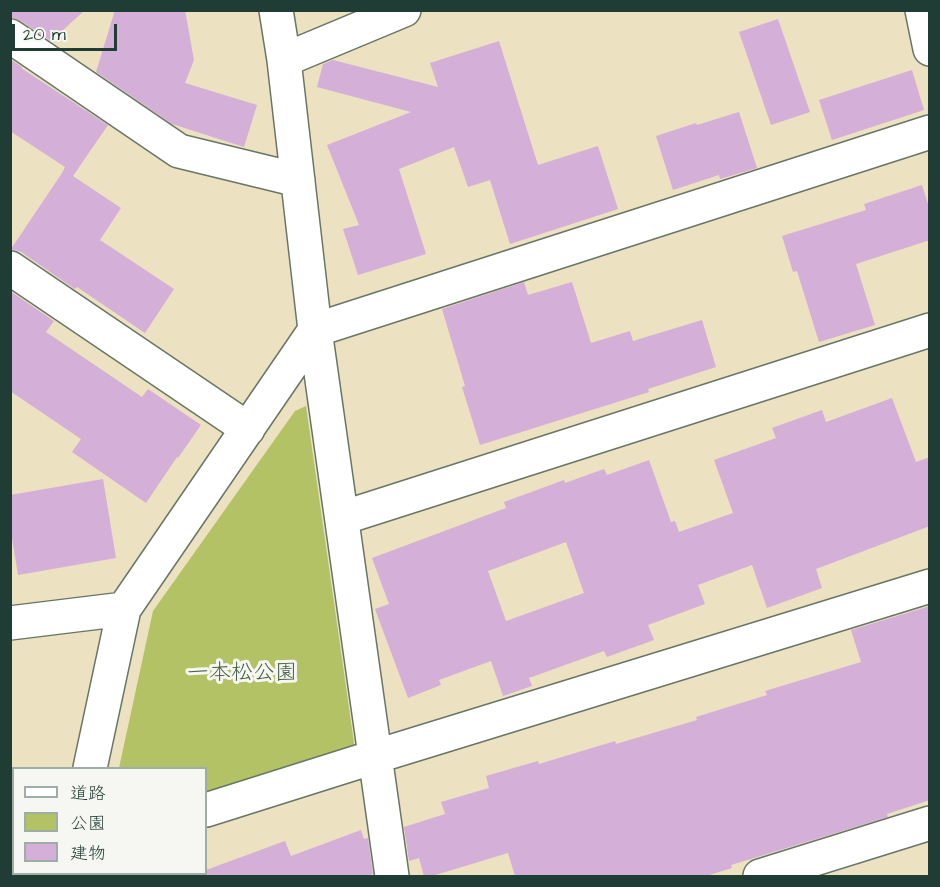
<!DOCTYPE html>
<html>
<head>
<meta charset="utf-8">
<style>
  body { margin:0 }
  #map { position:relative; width:940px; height:887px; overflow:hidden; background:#ece1c0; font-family:"Architects Daughter","Klee One",sans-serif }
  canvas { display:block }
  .frame { position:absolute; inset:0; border:12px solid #1f3d34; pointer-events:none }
  .legend { position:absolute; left:12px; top:767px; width:195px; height:108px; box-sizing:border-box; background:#f6f6f2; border:2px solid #a0aca6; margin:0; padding:8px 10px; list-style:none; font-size:18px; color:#1f3d34 }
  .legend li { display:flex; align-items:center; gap:12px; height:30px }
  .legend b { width:30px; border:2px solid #a0aca6 }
  .scale { position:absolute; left:12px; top:24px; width:105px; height:27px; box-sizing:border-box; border:3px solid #1f3d34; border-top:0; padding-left:8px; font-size:18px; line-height:21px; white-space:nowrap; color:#1f3d34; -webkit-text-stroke:4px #f6f6f2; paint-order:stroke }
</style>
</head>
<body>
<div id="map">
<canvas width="940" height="887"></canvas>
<div class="frame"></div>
<ul class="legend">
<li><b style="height:8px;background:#fff"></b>道路</li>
<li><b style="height:16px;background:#b3c265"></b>公園</li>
<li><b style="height:16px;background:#d4afd8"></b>建物</li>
</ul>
<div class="scale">20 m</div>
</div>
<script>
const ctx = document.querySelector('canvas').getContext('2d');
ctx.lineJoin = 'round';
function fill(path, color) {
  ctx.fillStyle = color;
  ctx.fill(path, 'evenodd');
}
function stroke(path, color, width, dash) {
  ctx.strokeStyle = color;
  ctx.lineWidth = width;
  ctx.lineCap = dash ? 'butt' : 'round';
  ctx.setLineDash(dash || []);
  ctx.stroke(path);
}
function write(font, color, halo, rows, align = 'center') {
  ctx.font = font + ' "Architects Daughter","Klee One",sans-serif';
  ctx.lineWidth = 6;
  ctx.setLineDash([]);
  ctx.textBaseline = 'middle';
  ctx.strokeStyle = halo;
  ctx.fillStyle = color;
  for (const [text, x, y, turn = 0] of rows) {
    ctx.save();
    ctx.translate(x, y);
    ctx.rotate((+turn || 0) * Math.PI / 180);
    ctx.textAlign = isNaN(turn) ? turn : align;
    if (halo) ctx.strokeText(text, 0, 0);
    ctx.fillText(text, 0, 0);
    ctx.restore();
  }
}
fill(new Path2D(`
  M306,406L355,750L206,794V768H119L153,611L295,411Z`), '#b3c265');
fill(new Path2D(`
  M10,10H85L51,41L21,21L10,17Z
  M115,10H185L194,60L185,83L257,105L244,147L172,124L96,72Z
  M778,19L810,112L771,125L739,32Z
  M499,41L538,165L598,146L618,209L510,244L490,180L468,187L454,147L399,169L426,254L358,275L343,229L359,225L327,145L411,112L317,87L323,64L333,60L438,87L430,63Z
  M10,59L22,67L21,68L108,125L73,176L121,208L100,240L174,289L145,333L77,287L75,289L21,252L11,249L62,173L65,167L10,131Z
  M912,70L924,110L832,140L819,100Z
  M739,112L757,168L720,179L719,175L673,190L656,136L696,123L697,125Z
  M922,185L930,210V240L856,264L875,325L819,342L797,271L793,272L782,236L866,210L864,204Z
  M524,282L528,295L572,282L591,343L630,331L633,341L702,320L716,367L648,389L649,392L480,445L462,387L465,386L442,309Z
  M10,291L54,321L46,332L142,397L148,389L201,425L178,458L177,457L146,503L72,452L81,439L10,391Z
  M892,398L916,462L930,457V526L816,569L822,588L767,608L752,565L698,585L705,604L648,625L654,640L607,657L604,651L529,678L532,686L503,696L491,661L439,680L441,685L408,698L375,609L389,604L372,558L506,508L504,502L564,480L565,483L604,469L607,475L649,460L671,522L675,521L679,532L733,513L714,460L776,438L772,428L822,410L826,422ZM566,542L584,593L506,621L488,571Z
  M103,479L116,558L18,575L10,526V495Z
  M930,606V800L887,814L888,817L731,865L732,868L706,876H515L508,853L432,876H424L419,858L409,861L404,827L445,814L441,802L489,788L486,776L538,761L539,764L615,741L616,744L697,720L696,717L767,695L765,691L861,662L851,630Z
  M361,830L364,839L368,838L373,874L367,876H198V873H206V870L285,841L291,856Z`), '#d4afd8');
const minor = new Path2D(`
  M276,10L284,60L315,330L392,876
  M922,10L930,49
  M10,36L179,151L298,180
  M284,60L404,10
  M10,268L248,429
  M342,518L930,330
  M10,623L124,609
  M90,768L124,609L315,330L930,132
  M206,810L374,757L930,586
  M10,873L14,872
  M760,876L930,823`);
stroke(minor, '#677665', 36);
stroke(minor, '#fff', 33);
write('22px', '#445e40', '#f6f6f2', [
  ["一本松公園",242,674]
]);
</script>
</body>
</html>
